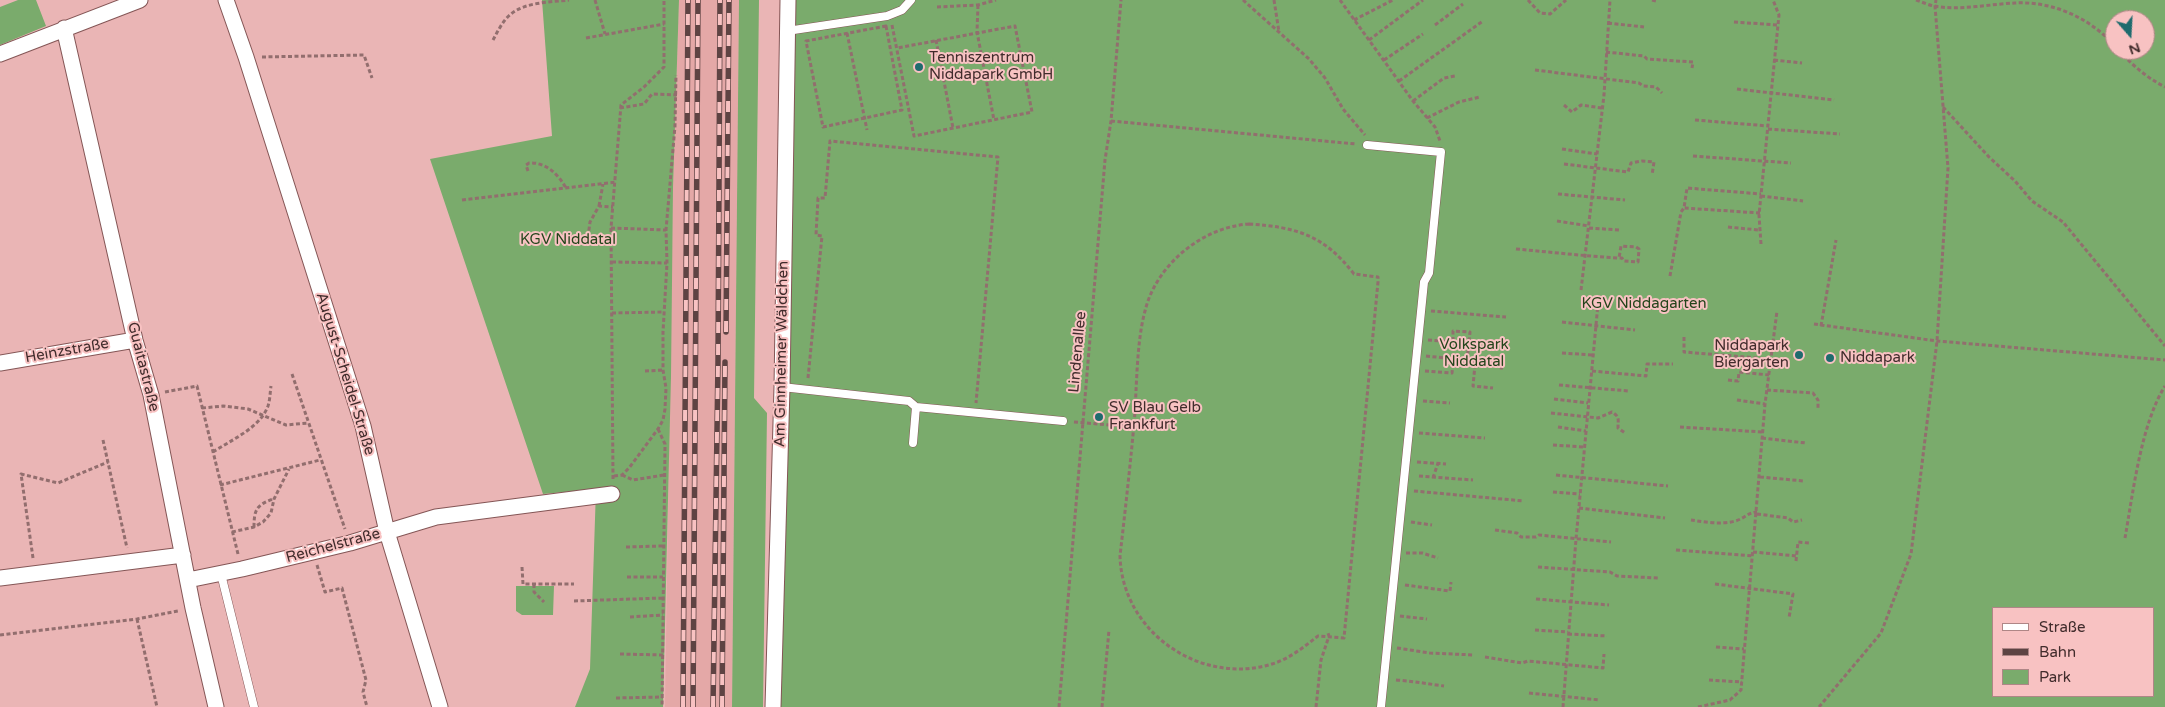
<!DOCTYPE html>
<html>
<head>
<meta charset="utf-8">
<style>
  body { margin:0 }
  #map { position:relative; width:2165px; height:707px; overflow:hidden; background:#eab5b5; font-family:"Varela Round",sans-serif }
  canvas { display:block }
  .legend { position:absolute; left:1992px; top:607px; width:162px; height:90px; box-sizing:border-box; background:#f8c2c2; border:1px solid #af8686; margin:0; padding:6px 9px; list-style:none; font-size:15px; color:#412c2c }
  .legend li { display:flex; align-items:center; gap:10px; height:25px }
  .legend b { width:25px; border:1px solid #af8686 }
  .north { position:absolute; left:2105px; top:10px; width:50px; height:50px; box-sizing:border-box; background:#f8c2c2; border:1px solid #af8686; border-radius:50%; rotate:161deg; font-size:14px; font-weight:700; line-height:20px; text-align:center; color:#412c2c }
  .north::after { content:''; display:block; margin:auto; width:18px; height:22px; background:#1f6b6e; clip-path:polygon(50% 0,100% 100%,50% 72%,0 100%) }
</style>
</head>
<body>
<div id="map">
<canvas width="2165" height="707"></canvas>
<ul class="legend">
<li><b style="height:6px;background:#fff"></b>Straße</li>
<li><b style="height:6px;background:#5e4343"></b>Bahn</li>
<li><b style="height:14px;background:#7aab6c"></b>Park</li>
</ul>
<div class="north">N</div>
</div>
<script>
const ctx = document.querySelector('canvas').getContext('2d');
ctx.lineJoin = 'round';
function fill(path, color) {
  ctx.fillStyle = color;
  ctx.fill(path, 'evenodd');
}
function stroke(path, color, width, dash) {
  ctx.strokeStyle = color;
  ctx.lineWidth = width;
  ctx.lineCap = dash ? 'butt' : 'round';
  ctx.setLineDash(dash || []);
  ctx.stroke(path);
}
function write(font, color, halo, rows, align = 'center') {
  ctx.font = font + ' "Varela Round",sans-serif';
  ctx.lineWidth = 4;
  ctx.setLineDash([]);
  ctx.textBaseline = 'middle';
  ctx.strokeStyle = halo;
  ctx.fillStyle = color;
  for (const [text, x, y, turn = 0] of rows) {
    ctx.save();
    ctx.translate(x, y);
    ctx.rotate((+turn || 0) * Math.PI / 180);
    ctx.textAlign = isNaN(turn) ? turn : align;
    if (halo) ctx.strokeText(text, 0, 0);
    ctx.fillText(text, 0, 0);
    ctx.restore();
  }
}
fill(new Path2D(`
  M679,0H739L732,707H665L673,188Z`), '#e4a8a7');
fill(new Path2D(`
  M18,0H36L46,26L0,45V7Z
  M542,0H679L673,188L671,376L663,707H575L590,669L596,489L543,494L430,159L552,136Z
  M739,0H759L754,398L767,413L763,707H732Z
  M790,0H2165V707H779ZM2115,20H2145V50H2115ZM1994,608H2154V696H1994Z
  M516,586H554L553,615H522L516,611Z`), '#7aab6c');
const lane = new Path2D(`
  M787,31L887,16L902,10L911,0
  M1367,145L1441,152L1429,273L1424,282L1381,707
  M782,387L909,401L916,407
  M913,443L916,407L1063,421
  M221,574L254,707`);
const street = new Path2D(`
  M226,0L246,57L363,426L387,532L440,707
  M64,28L135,340L151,395L193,608L216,707
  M0,54L140,0
  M0,363L135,340
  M0,578L183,555
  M188,580L242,569L350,543L436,517L612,494
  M773,707L782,387L788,0`);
stroke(lane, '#845656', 9);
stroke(street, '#845656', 17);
stroke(new Path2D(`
  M595,0L605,34
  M1243,0L1309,59L1325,78L1343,109L1365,135
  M1274,0L1279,32
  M1340,0L1413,101L1435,127L1440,141
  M1528,0L1540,13L1550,14L1566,0
  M1652,0L1656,1
  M1916,0C1922,2 1928,5 1934,6C1959,11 1990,4 2015,3C2053,1 2090,18 2115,46
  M978,5L977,32L994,120
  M937,7L978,5L996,0
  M1354,20L1393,0
  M1734,22L1778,25
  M1608,23L1644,27
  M892,25L914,136L1032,112L1015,26L897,48
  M1435,25L1463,4
  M886,26L902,110L823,127L806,41Z
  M847,33L867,130
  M586,38L664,24
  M493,40C498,31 503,20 511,14C525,2 552,2 569,0
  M936,40L953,128
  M1369,40L1423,0
  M2119,50C2133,66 2146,77 2165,87
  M1606,52L1644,56L1647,59L1693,62L1692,68
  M262,57L364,55L372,78
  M1384,60L1423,34
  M1774,60L1802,63
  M1535,70L1639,83L1643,86L1656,87L1662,93
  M1399,81L1483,21
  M1737,89L1834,100
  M1413,101L1444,78L1455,76
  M1564,105L1572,112L1581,105L1602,108
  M1943,107L1989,157L2015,181L2032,201L2063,222L2165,346
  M620,108L644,104L652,94L677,95
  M1427,118L1459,102L1480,97
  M1695,120L1768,126
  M1111,121L1356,144
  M1768,129L1840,134
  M1562,149L1597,154
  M1693,156L1791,163
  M1564,164L1628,172L1631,163L1642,161L1654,162L1652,175
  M528,171L526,165L529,163C546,162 558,174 566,188
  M1558,194L1625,200
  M1761,196L1803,201
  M462,200L616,182
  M599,206L603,184
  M1760,213L1684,208L1687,188L1761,194
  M1557,221L1589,226
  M1249,224C1296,227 1324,235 1354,274L1378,277V282L1344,638L1318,636C1304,647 1289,659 1272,664C1200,686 1122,632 1120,556C1125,512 1130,468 1134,424C1137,390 1136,344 1145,311C1156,265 1202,227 1249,224Z
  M1728,227L1759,230
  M611,228L666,230
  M1589,228L1619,230
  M588,237L590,222L599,206L613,207
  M1761,244L1759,215L1779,15L1773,0
  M1516,249C1550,252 1584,256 1619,258H1622L1624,261L1638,262L1639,249L1636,247L1621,246L1619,258
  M612,262L667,263
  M1670,276L1681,212L1684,208
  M1581,290L1604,95L1610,0
  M1431,311L1506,317
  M612,313L664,312
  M1562,322L1635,330
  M1814,324L1937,341L2165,360
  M1821,326L1836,240
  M1684,337V352L1770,359
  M1428,340L1453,342V331L1470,332L1467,360
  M1741,340L1771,344
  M1562,353L1593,355
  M1426,356L1502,364L1501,371
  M645,371L663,370
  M1425,371L1452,373L1453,363L1475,365L1473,386L1493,388
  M1592,371L1646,376L1647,364H1673
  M292,374L345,529
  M808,378L822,236L816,235L818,198H825L830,141L998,157L976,403
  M1728,380L1738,381L1739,372L1769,375
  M1559,385L1629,391
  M1767,390L1813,393L1818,400V408
  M165,392L197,386L238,554
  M1554,399L1588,403
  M1737,400L1765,404
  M1423,401L1450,403
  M202,408L223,406L248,409L286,425L308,423
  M1551,413L1598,418L1612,412C1620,417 1618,419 1618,428L1625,433
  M1074,422L1134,427
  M1558,427L1586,431
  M1680,427L1763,432
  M658,429L665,444L662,707
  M1419,433L1485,438
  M1762,438L1806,443
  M103,440L127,548
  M1553,445L1584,447
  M213,452C231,440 260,428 268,406C270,400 270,393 271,386
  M1417,462L1446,464
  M622,475L633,480L664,475
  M1556,475L1668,486
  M614,476L622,475L629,468L658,429L663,420L665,409L666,388L663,370V332L667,263L666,230L675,126L676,75
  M1419,476L1473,480
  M1760,477L1804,481
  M1433,478L1438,463
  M613,479L611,228L621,105L644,87L664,67V0
  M220,485L320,460
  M1414,491L1524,501
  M1553,492L1580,494
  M1579,508L1665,518
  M1757,514L1788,518L1793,522L1802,520
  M1691,520C1705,522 1721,525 1735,521C1744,519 1748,512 1757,512
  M1411,522L1432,525
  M254,527C254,509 257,505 273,499
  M1495,530L1517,533L1521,537H1536L1539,535L1611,542
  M232,532L254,527L263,522L271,513L274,499L289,469
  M2125,538C2133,493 2141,424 2165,386
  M626,547L663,546
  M1676,550L1753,556
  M1753,552L1797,556
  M1406,553H1422L1438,558
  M33,558L21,474L58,483L108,462
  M1796,561L1798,542L1809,543
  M317,565L325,592L342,588L366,680L363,692L367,707
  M522,567L523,584H574
  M1538,567L1610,572L1617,576L1659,578
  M627,577H663
  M534,584V592L544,602
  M1715,584L1793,594L1789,618
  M1405,585L1450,591L1451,582
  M1536,599L1609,605
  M574,601L663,598
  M1400,616L1427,619
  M630,617L663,615
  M137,619L157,707
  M1535,630L1568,632
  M1568,634L1607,636
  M0,635L137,619L178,611
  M1716,647L1744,649
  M1397,648L1430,653L1474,655
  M620,654L663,655
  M1485,657L1522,663L1528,661L1603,668L1604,654
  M1396,680C1413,681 1428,684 1444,686
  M1709,680L1742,682
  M1529,693L1600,700
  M616,698L663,697
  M1059,707L1105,160L1111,121L1121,0
  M1102,707L1109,630
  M1316,707L1321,660L1329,636L1328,633
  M1563,707L1576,539L1599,293
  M1698,707L1730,700L1741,690L1765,404L1777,311
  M1819,707L1881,633L1911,554L1937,341L1948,168L1935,6L1936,0`), '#926e6e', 3, [4, 2.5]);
stroke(lane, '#fff', 8);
stroke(street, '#fff', 15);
const rail = new Path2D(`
  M726,332L729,0
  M683,707L688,0
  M693,707L698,0
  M713,707L718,362L720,0
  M722,707L725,362`);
stroke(rail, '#5e4343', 5.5);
stroke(rail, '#f8c2c2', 4, [11]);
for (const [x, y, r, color] of [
  [919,67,5,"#1f6b6e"],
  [1799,355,5,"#1f6b6e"],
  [1830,358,5,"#1f6b6e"],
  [1099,417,5,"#1f6b6e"]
]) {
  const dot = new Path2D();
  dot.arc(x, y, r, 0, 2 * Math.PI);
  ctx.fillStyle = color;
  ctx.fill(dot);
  stroke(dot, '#f8c2c2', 2);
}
write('15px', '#412c2c', '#f8c2c2', [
  ["Tenniszentrum",929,58],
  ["Niddapark GmbH",929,75],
  ["Niddapark",1789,346,"right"],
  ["Biergarten",1789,363,"right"],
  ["Niddapark",1840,358],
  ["SV Blau Gelb",1109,408],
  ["Frankfurt",1109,425]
], 'left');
write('15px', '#24441b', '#f8c2c2', [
  ["KGV Niddatal",568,240],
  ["KGV Niddagarten",1644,304],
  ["Volkspark",1474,345],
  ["Niddatal",1474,362]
]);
write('15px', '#412c2c', '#f8c2c2', [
  ["Heinzstraße",67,351,-10],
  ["Lindenallee",1078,352,-85],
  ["Am Ginnheimer Wäldchen",782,354,-89],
  ["Guaitastraße",143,367,76],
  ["August-Scheidel-Straße",345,374,73],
  ["Reichelstraße",333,546,-15]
]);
</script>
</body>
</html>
